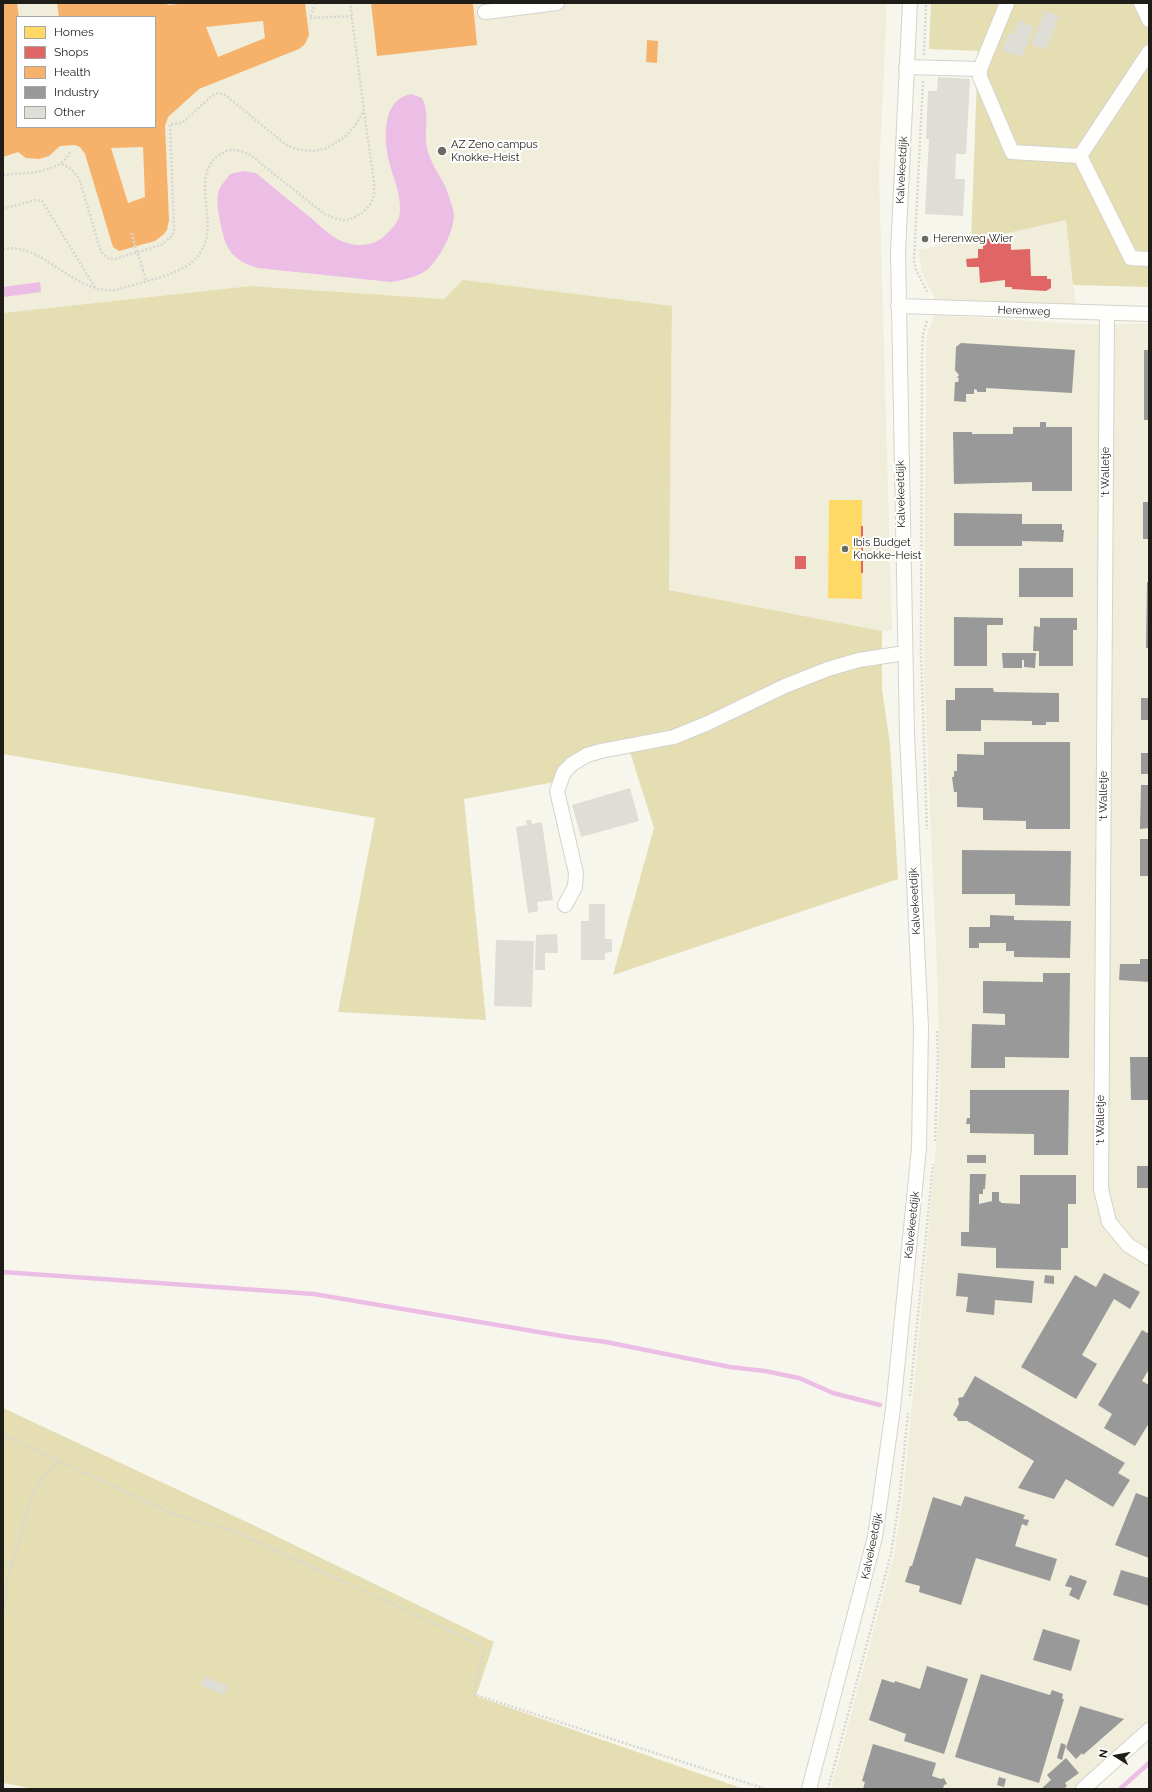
<!DOCTYPE html>
<html>
<head>
<meta charset="utf-8">
<style>
  body { margin:0 }
  #map { position:relative; width:1152px; height:1792px; overflow:hidden; background:#f7f6ec; font-family:Raleway,sans-serif }
  canvas { display:block }
  .frame { position:absolute; inset:0; border:4px solid #1e1d17; pointer-events:none }
  .legend { position:absolute; left:16px; top:16px; width:140px; height:112px; box-sizing:border-box; background:#fff; border:1px solid #a5a5a2; margin:0; padding:5px 7px; list-style:none; font-size:12px; color:#1e1d17 }
  .legend li { display:flex; align-items:center; gap:8px; height:20px }
  .legend b { width:20px; border:1px solid #a5a5a2 }
  .north { position:absolute; left:1096px; top:1736px; width:40px; height:40px; -webkit-text-stroke:3px #fff; paint-order:stroke; rotate:281deg; font-size:11px; font-weight:700; line-height:16px; text-align:center; color:#1e1d17 }
  .north::after { content:''; display:block; margin:auto; width:14px; height:18px; background:#1e1d17; clip-path:polygon(50% 0,100% 100%,50% 72%,0 100%) }
</style>
</head>
<body>
<div id="map">
<canvas width="1152" height="1792"></canvas>
<div class="frame"></div>
<ul class="legend">
<li><b style="height:11px;background:#ffd966"></b>Homes</li>
<li><b style="height:11px;background:#e06666"></b>Shops</li>
<li><b style="height:11px;background:#f6b26b"></b>Health</li>
<li><b style="height:11px;background:#999"></b>Industry</li>
<li><b style="height:11px;background:#deddd6"></b>Other</li>
</ul>
<div class="north">N</div>
</div>
<script>
const ctx = document.querySelector('canvas').getContext('2d');
ctx.lineJoin = 'round';
function fill(path, color) {
  ctx.fillStyle = color;
  ctx.fill(path, 'evenodd');
}
function stroke(path, color, width, dash) {
  ctx.strokeStyle = color;
  ctx.lineWidth = width;
  ctx.lineCap = dash ? 'butt' : 'round';
  ctx.setLineDash(dash || []);
  ctx.stroke(path);
}
function write(font, color, halo, rows, align = 'center') {
  ctx.font = font + ' Raleway,sans-serif';
  ctx.lineWidth = 4;
  ctx.setLineDash([]);
  ctx.textBaseline = 'middle';
  ctx.strokeStyle = halo;
  ctx.fillStyle = color;
  for (const [text, x, y, turn = 0] of rows) {
    ctx.save();
    ctx.translate(x, y);
    ctx.rotate((+turn || 0) * Math.PI / 180);
    ctx.textAlign = isNaN(turn) ? turn : align;
    if (halo) ctx.strokeText(text, 0, 0);
    ctx.fillText(text, 0, 0);
    ctx.restore();
  }
}
fill(new Path2D(`
  M3,3H887L879,175L892,630L882,631L669,590L672,306L444,299L251,286L3,313ZM17,17H155V127H17Z
  M1066,220L1076,307L935,299L922,273L918,250Z
  M934,315L1081,324H1149V1723L1076,1789H831L894,1555L902,1503L920,1325L939,1112L940,1079L937,970L924,674L926,355L927,335Z`), '#f0eddb');
fill(new Path2D(`
  M931,3H1149V287L1073,285L1066,220L971,241L978,51L929,49Z
  M463,280L672,306L669,590L882,631V689L890,744L898,879L613,975L654,828L628,746L601,751L560,781L464,799L486,1020L338,1012L375,818L3,754V313L251,286L444,299Z
  M3,1408L249,1523L494,1642L476,1696L744,1789H35L3,1783Z`), '#e5deb2');
fill(new Path2D(`
  M411,94L422,98C430,113 424,131 427,148C430,162 439,174 445,186C448,193 451,202 453,209C458,225 440,258 428,269C418,277 403,280 391,282L258,268C230,260 225,247 220,221C218,211 216,199 219,190C221,185 227,179 230,174L243,171L256,173C274,188 292,203 310,217C321,227 333,239 347,243C358,247 374,245 382,238C390,231 400,222 400,211C401,190 390,172 387,152C384,129 385,99 411,94Z
  M40,282L41,292L3,297V287Z`), '#ecbee5');
fill(new Path2D(`
  M829,500H862V599L828,598Z`), '#ffd966');
fill(new Path2D(`
  M1011,237V250L1030,249L1031,276H1047V279H1051V288L1046,291L1012,289V287H1005V280L980,283L979,267H967L966,259L978,258V249H983V239Z
  M861,526H863V573H861Z
  M795,556H806V569H795Z`), '#e06666');
fill(new Path2D(`
  M3,3H17L19,17H17V127H155V17H59L57,3H163L169,5L187,3H305L309,35L305,44L299,49L199,89L168,117L165,126L169,220L167,230L163,235L155,241L119,251L113,247L85,154L80,147L75,145L60,146L49,156L39,159L26,158L18,152L3,157ZM263,21L265,38L218,57L206,27ZM143,147L145,197L128,203L111,148Z
  M371,3H473L477,45L377,56Z
  M647,40L658,41L657,63L646,62Z`), '#f6b26b');
fill(new Path2D(`
  M961,343L1075,350L1072,393L986,388V392H977V390L974,389V394H966V402L954,401L955,382H958L959,378H957L959,375L955,370L956,347Z
  M1144,350H1149V420H1144Z
  M1040,422H1046V427H1072V491H1032V482L954,484L953,432H972V434H1013V427H1040Z
  M1143,502H1149V539H1143Z
  M954,513L1022,514V524H1062V530H1064L1063,542L1022,541V546H954Z
  M1019,568H1073V597H1019Z
  M1147,582H1149V648H1146Z
  M954,617L1003,618V625H987V666H954Z
  M1040,618H1077V630H1073V666H1039V651H1033L1034,626L1040,627Z
  M1002,653H1036L1035,668L1024,667V660H1022V668H1003Z
  M955,688H993L994,692L1059,693V722H1046V725H1032V721L981,720V731H946V700H955Z
  M1141,698H1149V720H1141Z
  M984,742H1070V829H1026V821L983,820V808L957,807V792H954L952,777H954V771H957V754L984,755Z
  M1141,753H1149V774H1141Z
  M1141,785H1149V828L1140,829Z
  M1140,839H1149V876H1140Z
  M962,850L1071,851L1070,906L1015,905V894H962Z
  M990,915L1014,916V920L1071,921L1070,958L1014,957V951H1006V943H979V948H969V927H990Z
  M1140,959H1149V982L1119,980L1120,964H1140Z
  M1043,973H1070L1069,1058L1005,1057V1068H971L972,1024L1005,1025V1014L983,1013V981L1043,982Z
  M1130,1057H1149V1100H1131Z
  M970,1090H1069L1068,1155H1034V1134L970,1133V1124H966L967,1118H970Z
  M967,1155H986V1163H967Z
  M1137,1166H1149V1188H1137Z
  M970,1174H986L985,1189H983V1194H979V1204L992,1201V1192H999V1201L1001,1202V1203L1020,1204V1175H1076V1204H1068V1248H1061V1270L996,1268V1248L961,1246V1232H969Z
  M958,1273L1034,1281L1032,1303L995,1300L994,1315L966,1312L968,1297L956,1296Z
  M1104,1273L1140,1292L1130,1309L1114,1299L1082,1355L1097,1364L1076,1399L1021,1367L1075,1275L1096,1287Z
  M1045,1275L1054,1276V1284L1044,1283Z
  M1142,1330L1149,1334V1369L1142,1381L1149,1385V1423L1135,1446L1104,1428L1112,1414L1098,1405Z
  M975,1376L1125,1463L1118,1473L1130,1480L1113,1507L1066,1479L1054,1499L1018,1488L1034,1461L967,1421H958L957,1418L953,1415L959,1404L958,1398L963,1397Z
  M1136,1493L1149,1498V1558L1115,1545Z
  M965,1496L1025,1515L1023,1519L1029,1520L1027,1526L1022,1524L1015,1546L1057,1559L1050,1581L976,1558L961,1605L919,1592L920,1586L905,1582L910,1566H912L933,1497L961,1506Z
  M1121,1570L1149,1578V1606L1113,1595Z
  M1070,1575L1087,1581L1079,1600L1069,1595L1072,1588L1065,1586Z
  M1043,1629L1080,1640L1071,1671L1033,1660Z
  M927,1666L968,1679L944,1754L904,1741L906,1734L869,1720L882,1679L894,1683L895,1681L920,1689Z
  M981,1674L1050,1695L1052,1690L1063,1694L1062,1699H1064L1039,1783L955,1757Z
  M1080,1706L1124,1719L1083,1755L1082,1753L1076,1759L1066,1748Z
  M1061,1743L1066,1745L1062,1760L1057,1758Z
  M873,1744L936,1763L932,1776L941,1779L944,1778L947,1784L944,1785L943,1789H863L865,1782L862,1781Z
  M1066,1758L1079,1773L1065,1783L1067,1786L1065,1788L1041,1789L1051,1780L1047,1775Z
  M999,1777L1006,1779L1004,1787L997,1785Z`), '#999');
stroke(new Path2D(`
  M3,1272L314,1294L568,1337L606,1342L730,1367L765,1371L799,1378L833,1393L880,1405
  M1120,1789L1149,1763`), '#ecbee5', 4.5);
fill(new Path2D(`
  M1045,10L1059,16L1046,50L1031,44Z
  M1019,20L1034,27L1022,57L1002,50L1008,34L1013,35Z
  M938,77L970,79L966,154H956L955,179H965L963,216L925,214L929,139H926L928,91H937Z
  M630,788L639,821L581,837L572,805Z
  M526,820H531L532,824L542,822L553,900L537,902L538,911L528,913L516,827L527,825Z
  M589,904H605V939H612V952L605,953V960H581V921H589Z
  M557,934L558,953H545V970H535L536,935Z
  M496,940L534,941L532,1007L494,1006Z
  M204,1676L228,1686L224,1695L200,1685Z`), '#deddd6');
const minor = new Path2D(`
  M1007,3L980,69V77L1012,152L1080,156L1131,258L1149,259
  M1141,3L1149,20
  M485,12L557,3
  M906,67L980,69
  M1080,156L1149,52
  M898,306L1149,314
  M1107,314L1101,1189L1109,1222L1128,1245L1149,1258
  M565,905L575,887L576,873L557,791L564,772L572,764L587,755L601,751L674,737L708,723L785,686L828,669L859,660L905,653
  M809,1789L875,1537L893,1409L919,1148L921,1028L907,735L898,252L910,3
  M1083,1789L1149,1730`);
stroke(minor, '#d4d3cb', 16);
stroke(new Path2D(`
  M315,3L310,18L352,16
  M175,4V3
  M924,55L926,3
  M923,81L914,261L916,270L928,293
  M62,164L71,169L79,178L101,252L109,259H115L161,245L172,236L174,230L170,124L182,123L212,96L218,93L224,94L279,139L288,146L300,150L313,151L325,149L345,137L354,127L364,111L350,3
  M3,175C25,172 59,175 70,152
  M3,209L35,200L42,201L96,289
  M132,233L135,246
  M3,249C42,241 72,294 116,290C139,282 181,276 197,257C202,251 206,243 207,235C211,210 194,172 219,155C230,147 239,150 250,155L326,215L345,221L353,218L362,213L370,205L374,195V182L364,112
  M143,270L146,280
  M927,321L923,334L922,354L921,654L927,829
  M935,1141L938,1058L937,1030
  M910,1396L933,1164
  M3,1435L176,1515L236,1532L485,1647L473,1694L766,1789
  M3,1559L12,1566
  M3,1615L8,1577L32,1496L42,1478L53,1469L57,1461
  M828,1789L891,1554L899,1502L908,1413`), '#d6d6d3', 2.5, [2, 2]);
stroke(minor, '#fefefc', 14);
stroke(new Path2D(`
  M135,246L143,270`), '#d6d6d3', 2.5, [2, 2]);
for (const [x, y, r, color] of [
  [442,151,5,"#6a6962"],
  [925,239,4,"#6a6962"],
  [845,549,4,"#6a6962"]
]) {
  const dot = new Path2D();
  dot.arc(x, y, r, 0, 2 * Math.PI);
  ctx.fillStyle = color;
  ctx.fill(dot);
  stroke(dot, '#fff', 1.5);
}
write('11px', '#1e1d17', '#fff', [
  ["AZ Zeno campus",451,145],
  ["Knokke-Heist",451,158],
  ["Herenweg Wier",933,239],
  ["Ibis Budget",853,543],
  ["Knokke-Heist",853,556]
], 'left');
write('11px', '#1e1d17', '#fff', [
  ["Kalvekeetdijk",902,170,-87],
  ["Herenweg",1024,311,2],
  ["'t Walletje",1106,472,-90],
  ["Kalvekeetdijk",901,494,-91],
  ["'t Walletje",1104,796,-90],
  ["Kalvekeetdijk",915,901,-93],
  ["'t Walletje",1101,1120,-90],
  ["Kalvekeetdijk",912,1225,-84],
  ["Kalvekeetdijk",872,1546,-78]
]);
</script>
</body>
</html>
